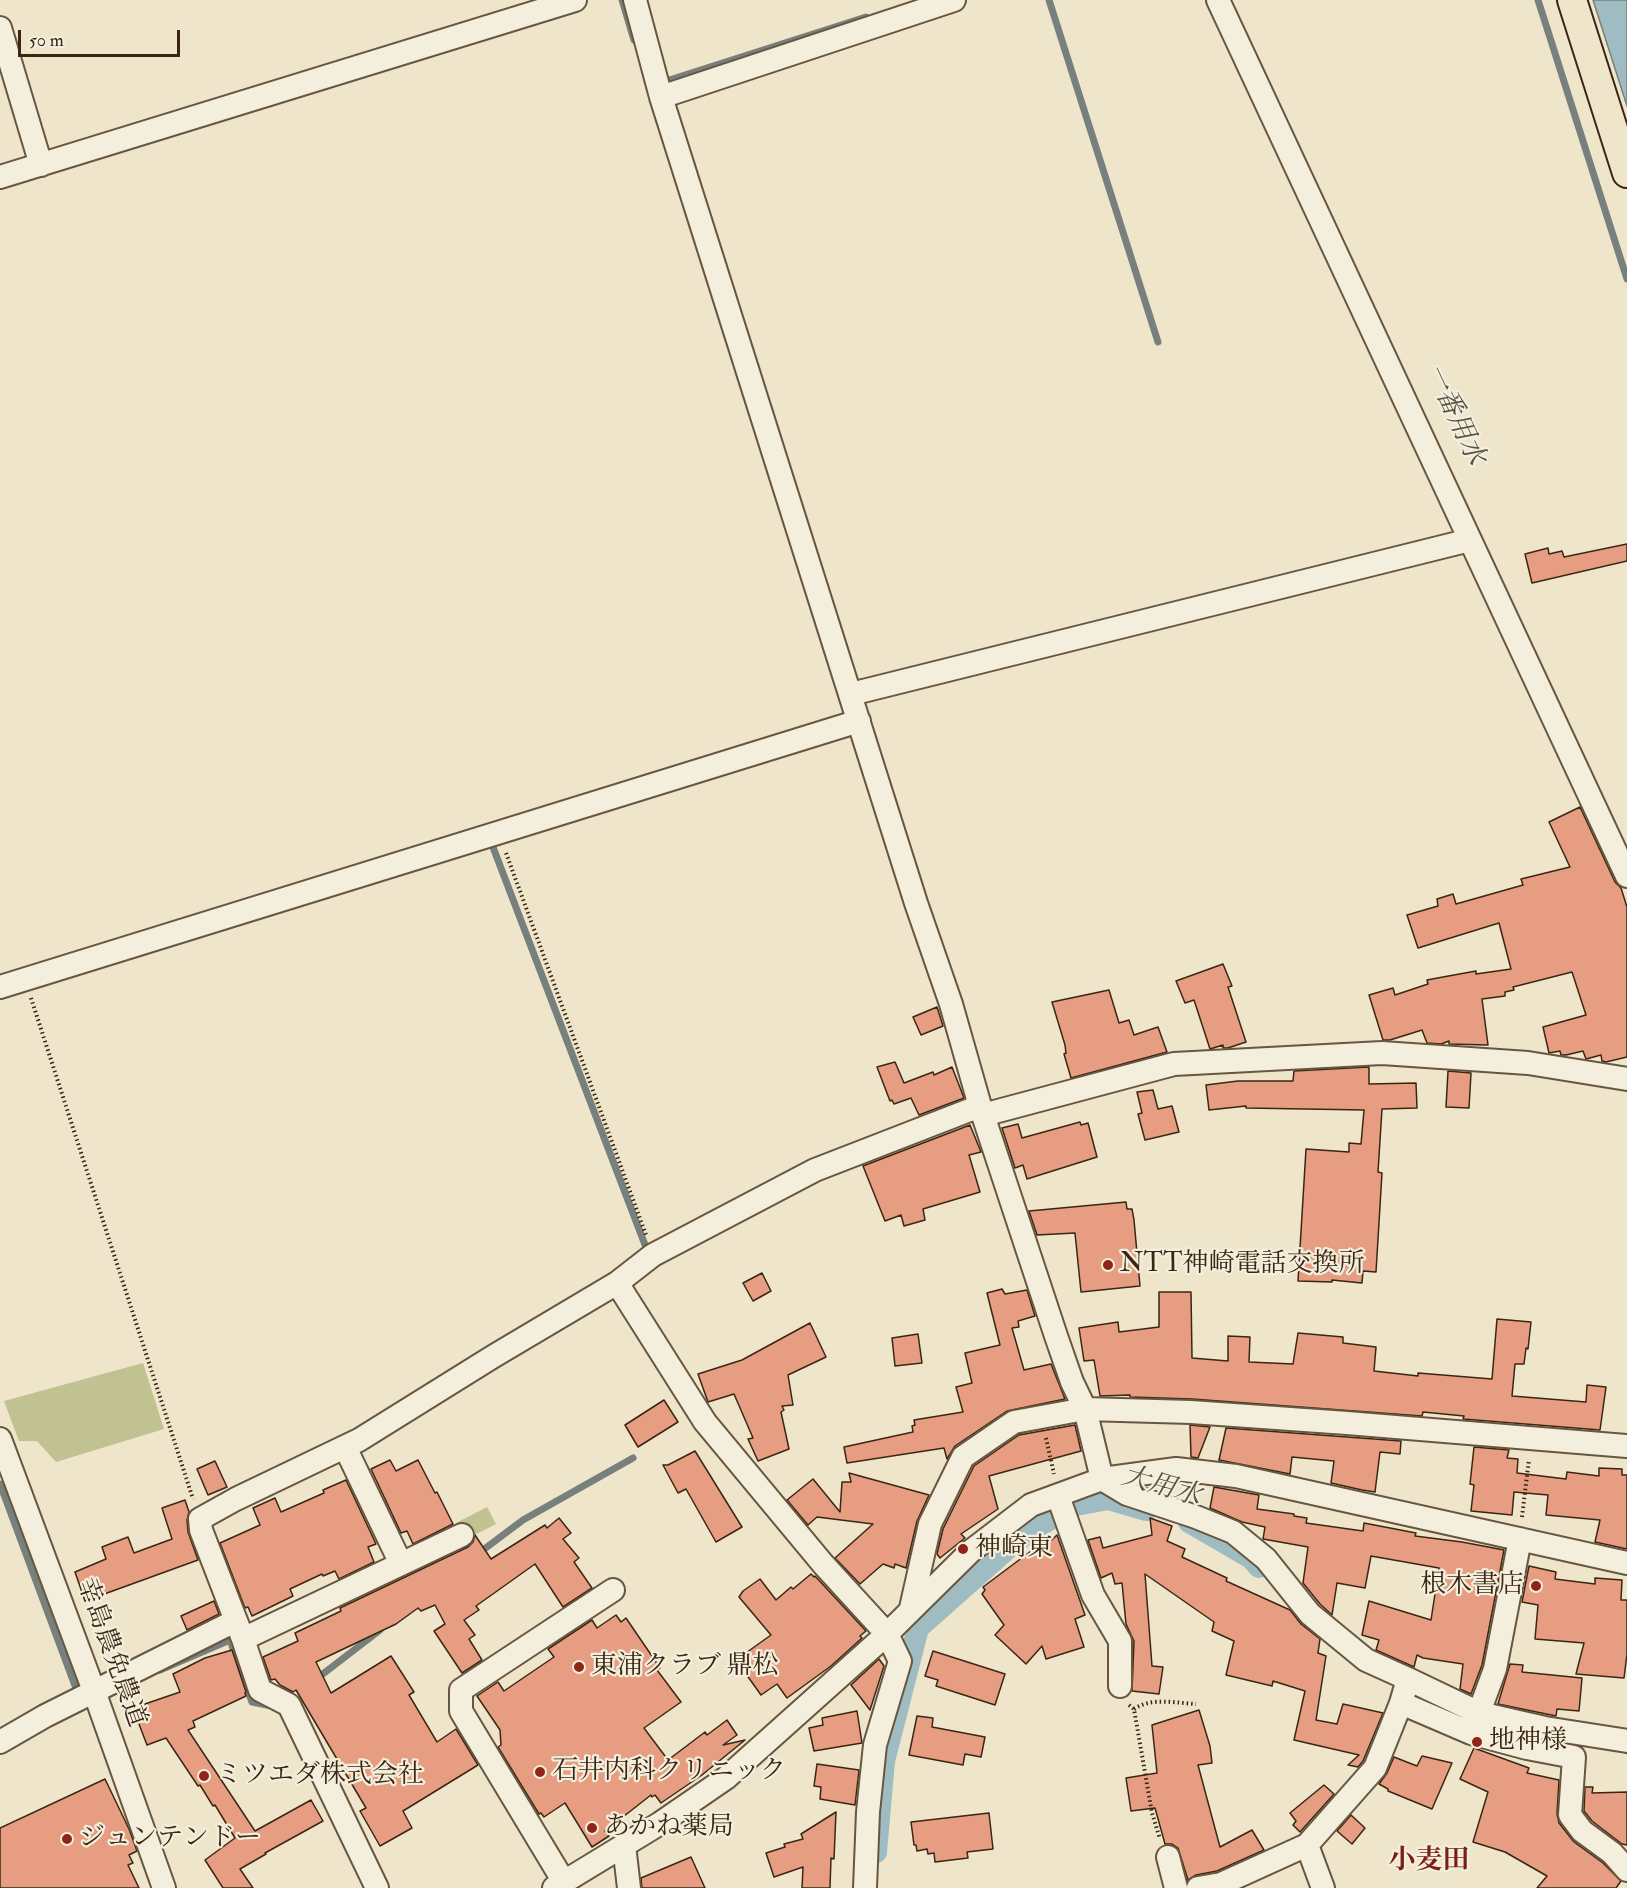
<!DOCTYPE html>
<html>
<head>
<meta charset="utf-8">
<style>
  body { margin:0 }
  #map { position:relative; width:1627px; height:1888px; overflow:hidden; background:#eee5ca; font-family:"IM FELL Double Pica",serif }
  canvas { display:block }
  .scale { position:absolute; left:18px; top:30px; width:162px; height:27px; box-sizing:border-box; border:3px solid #3a2612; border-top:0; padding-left:8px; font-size:18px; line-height:21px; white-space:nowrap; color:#3a2612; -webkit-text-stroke:4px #f4eedd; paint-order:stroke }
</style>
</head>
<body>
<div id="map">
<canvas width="1627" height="1888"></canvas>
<div class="scale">50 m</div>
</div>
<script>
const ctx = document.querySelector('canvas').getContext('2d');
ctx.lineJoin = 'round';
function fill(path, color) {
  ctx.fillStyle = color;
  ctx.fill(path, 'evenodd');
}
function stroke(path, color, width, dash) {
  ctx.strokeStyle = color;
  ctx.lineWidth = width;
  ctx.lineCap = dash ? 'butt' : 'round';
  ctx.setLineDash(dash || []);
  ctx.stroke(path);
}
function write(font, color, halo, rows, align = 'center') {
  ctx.font = font + ' "IM FELL Double Pica","Noto Serif JP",serif';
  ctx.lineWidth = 4.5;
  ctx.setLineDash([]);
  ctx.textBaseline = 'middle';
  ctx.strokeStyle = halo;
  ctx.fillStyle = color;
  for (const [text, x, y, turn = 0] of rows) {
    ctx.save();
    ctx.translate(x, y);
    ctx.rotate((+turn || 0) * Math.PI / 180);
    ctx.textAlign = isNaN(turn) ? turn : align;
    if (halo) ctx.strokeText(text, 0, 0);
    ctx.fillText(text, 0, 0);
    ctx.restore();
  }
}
fill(new Path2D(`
  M143,1363L164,1429L56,1462L37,1441H19L4,1401Z
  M487,1507L496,1524L465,1540L456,1523Z`), '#c0c292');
const water = new Path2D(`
  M1593,0H1627V106Z`);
fill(water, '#9fbcc2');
stroke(water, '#77807c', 1.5);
stroke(new Path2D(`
  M622,0L634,40
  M1049,0L1158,342
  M1538,0L1627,279
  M660,83L866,17
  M491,842L647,1250L643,1252
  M0,1484L77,1691
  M479,1553L523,1520L633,1458
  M160,1670L230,1640L252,1702L272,1706
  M315,1680L380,1630`), '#77807c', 7);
stroke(new Path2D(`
  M1189,1522L1251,1558L1259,1567
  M876,1852L884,1761L918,1628L1016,1541L1071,1506L1108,1499L1146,1510`), '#9fbcc2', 22);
const building = new Path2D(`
  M1627,544V561L1532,583L1525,554L1548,548L1549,554L1562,551L1564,557Z
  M1580,807L1615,882L1621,888L1627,907V1057L1606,1062L1602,1061L1601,1055L1586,1059L1583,1051L1566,1055H1561L1560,1051L1549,1053L1543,1027L1586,1015L1572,972L1513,987L1514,990L1505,992V996L1482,999L1488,1045L1449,1044V1041L1441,1044L1427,1043L1422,1030L1390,1040H1383L1369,995L1393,988L1395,995L1428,984L1427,980L1443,977L1476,971V974L1511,969L1499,923L1418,948L1407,915L1438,906L1437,899L1453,894L1456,904L1523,885L1521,879L1570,867L1549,822Z
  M1223,964L1232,986L1228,987L1246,1042L1228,1048H1223V1045L1210,1049L1194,1000L1185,1003L1176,981Z
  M1109,990L1119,1023L1129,1020L1134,1035L1158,1027L1167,1052L1071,1078L1064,1054L1066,1053L1065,1045L1052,1002Z
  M937,1007L943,1026L921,1035L913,1017Z
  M895,1062L904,1083L933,1072L934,1075L952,1067L964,1098L919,1115L911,1098L894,1104L892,1100L890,1101L877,1067Z
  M1369,1067V1084L1416,1083L1417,1108L1382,1109L1378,1172L1382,1173L1376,1272L1363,1271L1362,1283L1332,1280V1282L1298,1281L1306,1149L1349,1152V1143L1361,1144L1364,1110L1246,1108V1106L1209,1110L1206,1085L1238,1081H1293L1294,1071Z
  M1448,1071L1471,1073L1469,1108L1446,1107Z
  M1153,1090L1158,1109L1172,1106L1179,1132L1145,1140L1138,1114L1142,1113L1137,1092Z
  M1080,1122L1081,1125L1088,1123L1097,1157L1027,1179L1023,1165L1015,1168L1002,1128L1018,1124L1022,1138Z
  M970,1125L981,1152L969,1155L980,1192L923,1209L925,1220L904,1226L901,1215L885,1221L863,1166Z
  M1126,1202L1127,1209H1132L1134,1220L1140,1286L1081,1292L1075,1233L1037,1235L1029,1211Z
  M762,1273L771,1291L753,1301L743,1283Z
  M1002,1289L1005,1294L1027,1290L1035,1316L1018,1321L1019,1327L1012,1328L1024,1370L1051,1364L1065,1399L1007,1411L955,1446L947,1459L944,1448L847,1463L844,1447L913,1432L912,1426L915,1425L914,1420L963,1412L956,1387L972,1383L965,1353L1000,1345L987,1293Z
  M1159,1292H1191L1192,1358L1228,1361V1336L1250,1337L1249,1362L1293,1364L1298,1333L1343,1337V1343L1376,1347L1374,1371L1418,1376V1373L1492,1379L1497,1319L1531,1322L1528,1349L1526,1348L1524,1364H1515L1512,1396L1586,1402L1587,1385L1606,1387L1600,1430L1463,1419L1464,1416L1423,1412L1422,1416L1192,1399L1130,1397V1395L1100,1396L1094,1360L1084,1361L1079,1328L1118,1322L1119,1332L1159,1327Z
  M810,1323L826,1357L788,1375L793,1405L782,1406L784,1410L781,1412L789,1449L758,1461L748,1439L753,1438L734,1394L708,1402L698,1374L742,1360Z
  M918,1334L922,1363L895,1366L892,1338Z
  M664,1400L678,1422L638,1447L625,1425Z
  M1075,1425L1081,1451L989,1476L998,1509L961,1534L965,1538L940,1558L937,1554L943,1529L974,1466L1019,1435Z
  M1190,1425L1210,1427L1198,1458L1191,1457Z
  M1226,1428L1401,1441L1400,1454L1380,1452L1375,1492L1362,1490L1331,1483L1334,1461L1292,1457L1290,1474L1219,1460Z
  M1474,1447L1509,1450L1507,1458L1518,1459L1517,1473L1566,1479L1567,1472L1599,1476V1468L1622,1469V1475H1627V1549L1595,1542L1600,1520L1546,1515L1548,1495L1514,1492L1512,1515L1471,1511L1474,1485L1470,1484Z
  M695,1451L742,1527L716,1542L686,1489L678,1493L663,1465H668Z
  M390,1460L396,1471L418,1460L435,1493L437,1492L453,1524L413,1544L407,1531L401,1533L371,1469Z
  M215,1461L227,1487L208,1495L197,1469Z
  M849,1473L929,1495L917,1521L906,1568L895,1564L894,1568L883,1564L860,1584L835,1558L873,1524L817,1517L808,1525L787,1500L813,1479L840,1512L842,1482H851Z
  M346,1480L376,1544L368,1547L374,1562L339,1579L335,1571L323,1576L322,1574L290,1589L293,1596L252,1616L248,1607L245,1608L220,1543L260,1525L253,1508L275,1498L281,1512L324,1493L323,1490Z
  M1214,1487L1259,1495L1257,1509L1294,1514V1516L1307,1518L1306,1523L1363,1531L1364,1523L1416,1533L1415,1536L1462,1542L1504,1550L1482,1665L1471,1694L1460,1689L1463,1664L1423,1658L1417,1655L1414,1667L1376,1650L1379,1640L1362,1635L1369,1601L1431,1620L1439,1568L1371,1556L1365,1588L1337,1583L1332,1615L1320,1604L1303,1583L1308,1547L1263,1539L1265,1527L1242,1522L1210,1508Z
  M185,1500L189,1512L187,1520L188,1532L198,1560L85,1601L75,1572L106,1559L102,1547L128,1537L134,1553L172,1539L162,1508Z
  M559,1518L571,1533L563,1539L579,1558L574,1562L592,1588L563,1607L535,1564L476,1606L479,1610L464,1620L475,1635L469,1639L482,1660L462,1673L434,1631L445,1624L435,1605L421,1611L418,1608L396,1624L316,1662L331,1693L391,1656L414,1692L409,1695L437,1742L456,1729L478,1765L403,1811L412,1828L380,1846L360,1811L366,1808L296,1690L293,1692L280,1685L275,1679L271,1680L263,1657L298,1641L295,1633L341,1611L340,1608L468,1547L473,1542L475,1535L491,1559L545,1525L547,1528Z
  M1150,1518L1172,1526L1167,1541L1185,1549L1182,1557L1227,1578L1226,1581L1290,1610L1301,1624L1320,1639L1318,1653L1326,1656L1316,1720L1337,1724L1343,1704L1383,1713L1363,1761L1358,1767L1348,1765L1359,1755L1294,1740L1305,1691L1273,1681L1272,1686L1226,1675L1234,1641L1212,1631L1214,1622L1145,1574L1152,1666L1163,1667L1159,1694L1132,1691L1134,1641L1126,1624L1122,1583L1115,1584L1112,1573L1101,1578L1088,1540L1100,1537L1103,1548L1152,1535Z
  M1057,1535L1085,1615L1075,1619L1084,1647L1046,1659L1042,1646L1026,1664L995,1635L1004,1625L982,1594L985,1590L983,1587L1039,1545L1042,1549Z
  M1529,1566L1556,1572L1555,1579L1595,1584V1578L1622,1580L1621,1600H1627V1654L1624,1678L1576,1674L1584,1643L1535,1639L1538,1605L1522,1602Z
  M811,1574L814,1577L815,1576L866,1631L860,1636L862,1638L831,1666L787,1698L777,1684L761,1695L736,1660L771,1635L739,1597L743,1591L760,1579L776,1600L791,1587L793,1589Z
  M214,1601L219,1614L187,1630L181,1616Z
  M616,1615L621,1622L626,1618L660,1668L657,1670L681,1702L644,1728L668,1760L705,1732L707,1735L727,1720L737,1735L723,1745L745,1740L702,1775L661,1803L655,1795L652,1797L651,1795L605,1831L609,1836L592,1847L565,1803L544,1817L541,1813L539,1814L498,1747L501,1745L500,1730L477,1696L498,1682L504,1691L554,1657L548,1649L592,1620L597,1628Z
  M232,1650L246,1692L245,1693L246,1696L193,1721L195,1727L188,1730L255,1831L311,1800L323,1821L265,1853L266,1854L240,1869L253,1888H223L205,1860L235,1838L215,1805L213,1806L200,1785L198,1786L166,1738L147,1745L134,1711L146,1706L145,1704L180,1692L173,1674L205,1658Z
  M933,1651L1005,1674L995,1705L936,1686L938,1680L925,1676Z
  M879,1659L884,1666L870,1710L851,1685Z
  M1510,1664L1523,1665L1522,1672L1582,1678L1579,1711L1557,1709L1556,1716L1498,1704Z
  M1199,1710L1210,1746L1212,1763L1198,1765L1220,1847L1252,1830L1264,1850L1217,1871L1196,1875L1188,1880L1178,1848L1172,1844H1165L1155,1808L1131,1811L1126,1778L1157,1773L1152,1725Z
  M857,1711L862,1743L814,1751L809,1728L823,1725L822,1718Z
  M917,1716L933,1718L932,1727L985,1737L981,1757L965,1754L963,1765L909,1755Z
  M1474,1748L1529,1768L1527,1773L1559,1780L1557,1814L1559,1823L1574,1842L1603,1863L1621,1881L1616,1888H1537L1547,1876L1505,1852L1473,1842L1488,1792L1460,1779Z
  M1422,1756L1452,1763L1432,1809L1388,1791V1789L1379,1784L1387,1773L1394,1757L1417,1766Z
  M817,1764L859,1770L855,1805L820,1799L821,1787L814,1786Z
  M105,1779L129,1829L137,1851L129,1855L133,1863L128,1865L139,1888H0V1828Z
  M1324,1785L1334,1794L1300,1832L1293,1825L1296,1821L1290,1813Z
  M1585,1787H1593L1592,1793L1627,1792V1845L1622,1844L1592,1821L1584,1811Z
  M836,1812L834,1859L831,1858L830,1888H802L803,1867L774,1877L766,1853L785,1847L784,1844L803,1839L801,1834Z
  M989,1813L993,1849L967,1852L968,1858L935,1862L934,1853L928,1854L927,1849L917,1851L916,1845H914L911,1822Z
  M1351,1815L1365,1828L1352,1844L1337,1831Z
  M691,1857L705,1888H642L641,1878Z`);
fill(building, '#e69d81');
stroke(building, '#3a2612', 1.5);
const minor = new Path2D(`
  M635,0L661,97L916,903L951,1004L980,1106L1056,1336L1072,1382L1085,1409L1102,1479L1127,1494L1196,1517L1233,1532L1266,1559L1310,1614L1366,1660L1408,1679L1401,1703L1471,1733L1527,1748L1574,1757L1570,1815L1582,1831L1612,1853L1627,1870
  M1218,0L1627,876
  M0,28L41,165
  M661,97L954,0
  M0,177L575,0
  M851,694L1470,540
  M0,987L859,721
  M983,1115L1174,1064L1382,1053L1528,1063L1627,1079
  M617,1283L705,1422L823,1564L887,1634L900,1661L875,1745L868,1812L865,1888
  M0,1439L94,1691L164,1888
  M345,1447L401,1564
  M1058,1496L1093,1595L1120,1641V1686
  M911,1608L930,1524L963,1457L1014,1422L1085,1409L1191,1412L1347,1423L1627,1446
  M243,1639L462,1535
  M1408,1679L1479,1713L1545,1728L1627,1741
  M1474,1726L1495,1669L1520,1539
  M0,1742L45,1716L235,1621
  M624,1845L629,1888
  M1307,1845L1323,1888
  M1168,1857L1176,1888
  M564,1882L461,1711V1690L613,1590
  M377,1888L289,1705L260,1690L243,1639L201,1530L200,1519L236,1499L359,1440L494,1356L617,1283L653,1255L815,1170L980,1106
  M554,1888L659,1824L726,1778L887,1634L971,1551L1031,1505L1102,1479L1176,1469L1236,1476L1627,1563
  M1198,1888L1221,1884L1307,1845L1375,1768L1401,1703`);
const major = new Path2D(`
  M1572,0L1627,173`);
stroke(minor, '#675640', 26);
stroke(major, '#3a2612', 32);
stroke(new Path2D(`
  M506,853L646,1235
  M31,998L193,1499
  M1046,1438L1054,1474
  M1522,1517L1529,1459
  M1129,1705L1134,1709L1152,1813L1160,1839
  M1134,1709C1152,1697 1175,1703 1196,1704`), '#3a2612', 4, [1.5, 3]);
stroke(minor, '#f4eedd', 22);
stroke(major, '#eee5ca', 28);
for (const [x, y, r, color] of [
  [1108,1265,6,"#8f2418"],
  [963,1549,6,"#8f2418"],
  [1536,1586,6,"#8f2418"],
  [579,1667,6,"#8f2418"],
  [1477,1742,6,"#8f2418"],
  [540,1772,6,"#8f2418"],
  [204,1776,6,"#8f2418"],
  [592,1828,6,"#8f2418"],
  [67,1839,6,"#8f2418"]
]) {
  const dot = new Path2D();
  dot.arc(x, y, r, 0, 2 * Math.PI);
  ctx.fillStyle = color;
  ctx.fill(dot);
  stroke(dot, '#f4eedd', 2);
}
write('26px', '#3a2612', '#f4eedd', [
  ["NTT神崎電話交換所",1120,1265],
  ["神崎東",975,1549],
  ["根木書店",1524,1586,"right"],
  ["東浦クラブ 鼎松",591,1667],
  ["地神様",1489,1742],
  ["石井内科クリニック",552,1772],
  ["ミツエダ株式会社",216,1776],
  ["あかね薬局",604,1828],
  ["ジュンテンドー",79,1839]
], 'left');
write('26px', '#3a2612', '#f4eedd', [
  ["幸島農免農道",110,1653,70]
]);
write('italic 27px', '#585347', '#f4eedd', [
  ["一番用水",1453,415,65],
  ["大用水",1161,1488,16]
]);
write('bold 27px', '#7a1f14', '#f4eedd', [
  ["小麦田",1429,1862]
]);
</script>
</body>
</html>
